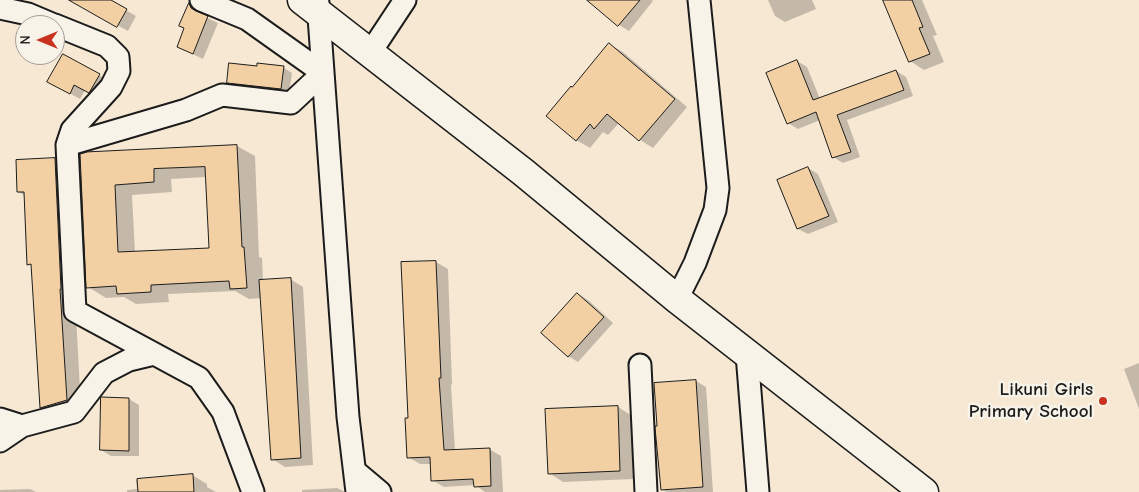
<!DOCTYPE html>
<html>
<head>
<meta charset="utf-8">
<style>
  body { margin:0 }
  #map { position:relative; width:1139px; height:492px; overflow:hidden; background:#f6e8d3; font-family:"Comic Neue",sans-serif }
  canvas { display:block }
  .north { position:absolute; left:15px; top:15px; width:50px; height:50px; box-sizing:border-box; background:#f7f3e8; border:1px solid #9f9d96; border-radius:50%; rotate:270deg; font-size:14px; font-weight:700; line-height:20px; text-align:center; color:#1c1c1c }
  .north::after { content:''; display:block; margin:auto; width:18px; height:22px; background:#c8321e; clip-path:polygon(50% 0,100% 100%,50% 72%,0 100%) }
</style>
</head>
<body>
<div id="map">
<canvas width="1139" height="492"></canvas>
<div class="north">N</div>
</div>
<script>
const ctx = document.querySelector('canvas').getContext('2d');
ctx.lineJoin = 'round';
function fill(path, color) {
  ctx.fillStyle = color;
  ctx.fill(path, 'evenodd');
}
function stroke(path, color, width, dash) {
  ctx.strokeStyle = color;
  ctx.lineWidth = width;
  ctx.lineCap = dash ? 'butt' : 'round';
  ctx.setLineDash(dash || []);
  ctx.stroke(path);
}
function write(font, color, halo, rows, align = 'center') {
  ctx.font = font + ' "Comic Neue",sans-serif';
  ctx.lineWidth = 5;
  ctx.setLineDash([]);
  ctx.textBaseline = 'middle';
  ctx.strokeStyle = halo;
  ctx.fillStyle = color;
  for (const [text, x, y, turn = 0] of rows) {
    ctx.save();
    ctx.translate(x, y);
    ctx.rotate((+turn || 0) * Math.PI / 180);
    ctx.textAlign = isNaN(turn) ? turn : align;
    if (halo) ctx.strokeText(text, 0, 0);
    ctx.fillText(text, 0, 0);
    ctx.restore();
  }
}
fill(new Path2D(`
  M73,0H108L136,16L128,31Z
  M589,0H652L653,1L629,31L619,25Z
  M768,0H812L816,9L785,22L775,16Z
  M884,0H922L937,35L933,36L944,62L924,70L910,61Z
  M189,4L199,10L201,15L218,23L203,59L178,47L186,28Z
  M609,44L623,52L687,107L653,148L640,140L619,123L608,135L603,132L590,148L576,140L572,89Z
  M63,56L109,81L99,98L85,90L80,99L49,82Z
  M797,61L807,67L820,99L896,71L906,77L913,96L847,120L860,157L843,163L833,157L820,120L798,129L788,123Z
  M258,68H284L292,73L289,93L237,87L228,82Z
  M237,146L255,156L259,257L262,258L263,281L290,279L303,287L313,465L285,467L272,459L262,298L249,299L235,291L168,294L169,302L136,304L124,297L106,298L88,287L81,155ZM206,177L210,249L135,253L132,195L172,192L171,179Z
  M55,160L69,168L75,297L81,408L55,416L41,408L32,266L28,264L26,196L18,192Z
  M808,168L818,174L838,222L808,234L798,229L779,180Z
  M436,262L448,269L452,384L451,385L455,451L489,449L501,456L503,492H485L475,485L444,487L432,480L431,464H420L408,457L409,419Z
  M578,294L588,300L613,323L578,362L568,356Z
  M1139,363V409L1124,369Z
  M696,381L706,387L713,492H667L662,489Z
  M129,399L139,405V456H111L101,450Z
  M618,407L632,416L634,479L563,482L549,473Z
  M192,475L207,484V487L216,492H127V490L137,489L136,480Z
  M337,488L345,492H302V490Z
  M30,489L36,492H0V490Z`), '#0003');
const building = new Path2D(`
  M69,0H111L127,9L117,27Z
  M587,0H640L618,26Z
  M883,0H912L923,27L919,28L930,54L909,62Z
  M189,3L191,8L196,11L208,16L193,54L177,47L184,28L179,26Z
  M609,43L675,99L639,141L607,114L594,129L590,124L576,141L546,116L571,86L572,87Z
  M63,54L100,74L89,93L74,85L70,94L47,82Z
  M797,60L813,100L896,70L904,90L837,115L851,152L832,158L816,112L787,124L766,73Z
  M229,63L257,66V63L284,66L281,89L227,83Z
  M237,145L242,247H244L247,288L230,289L229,281L151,285V292L117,294L116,286L86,288L80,154L87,152ZM205,167L209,248L118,252L115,185L154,182V169Z
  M55,158L61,289H60L67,400L40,408L31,264L27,265L24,192H17L16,160Z
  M808,167L829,216L797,229L777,180Z
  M436,261L441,378H439L444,450L490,448L491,486L474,487L473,479L431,481L430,457L407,458L405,418H408L401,262Z
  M291,278L301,458L271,460L259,280Z
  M577,293L604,317L568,357L541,333Z
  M696,380L703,487L661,490L655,428V426H657L654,383Z
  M101,397L129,398V451L100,450Z
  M618,406L620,471L548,474L545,409Z
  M193,474L194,492H138L137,479Z`);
fill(building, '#f2d0a3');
stroke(building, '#1c1c1c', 1);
const minor = new Path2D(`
  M318,3L348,417L357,492
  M0,8L28,14L54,25
  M55,25L107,46L118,57L119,71L111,87L72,130L67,145L75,311L199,378L223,412L253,492
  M370,53L405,0
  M67,145L186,110L222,95L291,103L323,73L247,19L201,0
  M677,299L695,263L715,210L718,188L699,0
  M747,354L758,492
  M640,365L646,492
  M0,419L22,426
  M0,441L22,426L74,412L104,373L129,360L154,354
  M355,471L380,492`);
const secondary = new Path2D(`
  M302,0L523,172L677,299L924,492`);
stroke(minor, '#1c1c1c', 25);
stroke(secondary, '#1c1c1c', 31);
stroke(minor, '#f7f3e8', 21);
stroke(secondary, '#f7f3e8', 28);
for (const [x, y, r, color] of [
  [1103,401,5,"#c8321e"]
]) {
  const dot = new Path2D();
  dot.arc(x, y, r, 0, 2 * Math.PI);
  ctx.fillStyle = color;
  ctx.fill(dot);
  stroke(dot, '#f7f3e8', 2);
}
write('bold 19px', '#1c1c1c', '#f7f3e8', [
  ["Likuni Girls",1093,390],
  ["Primary School",1093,412]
], 'right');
</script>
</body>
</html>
